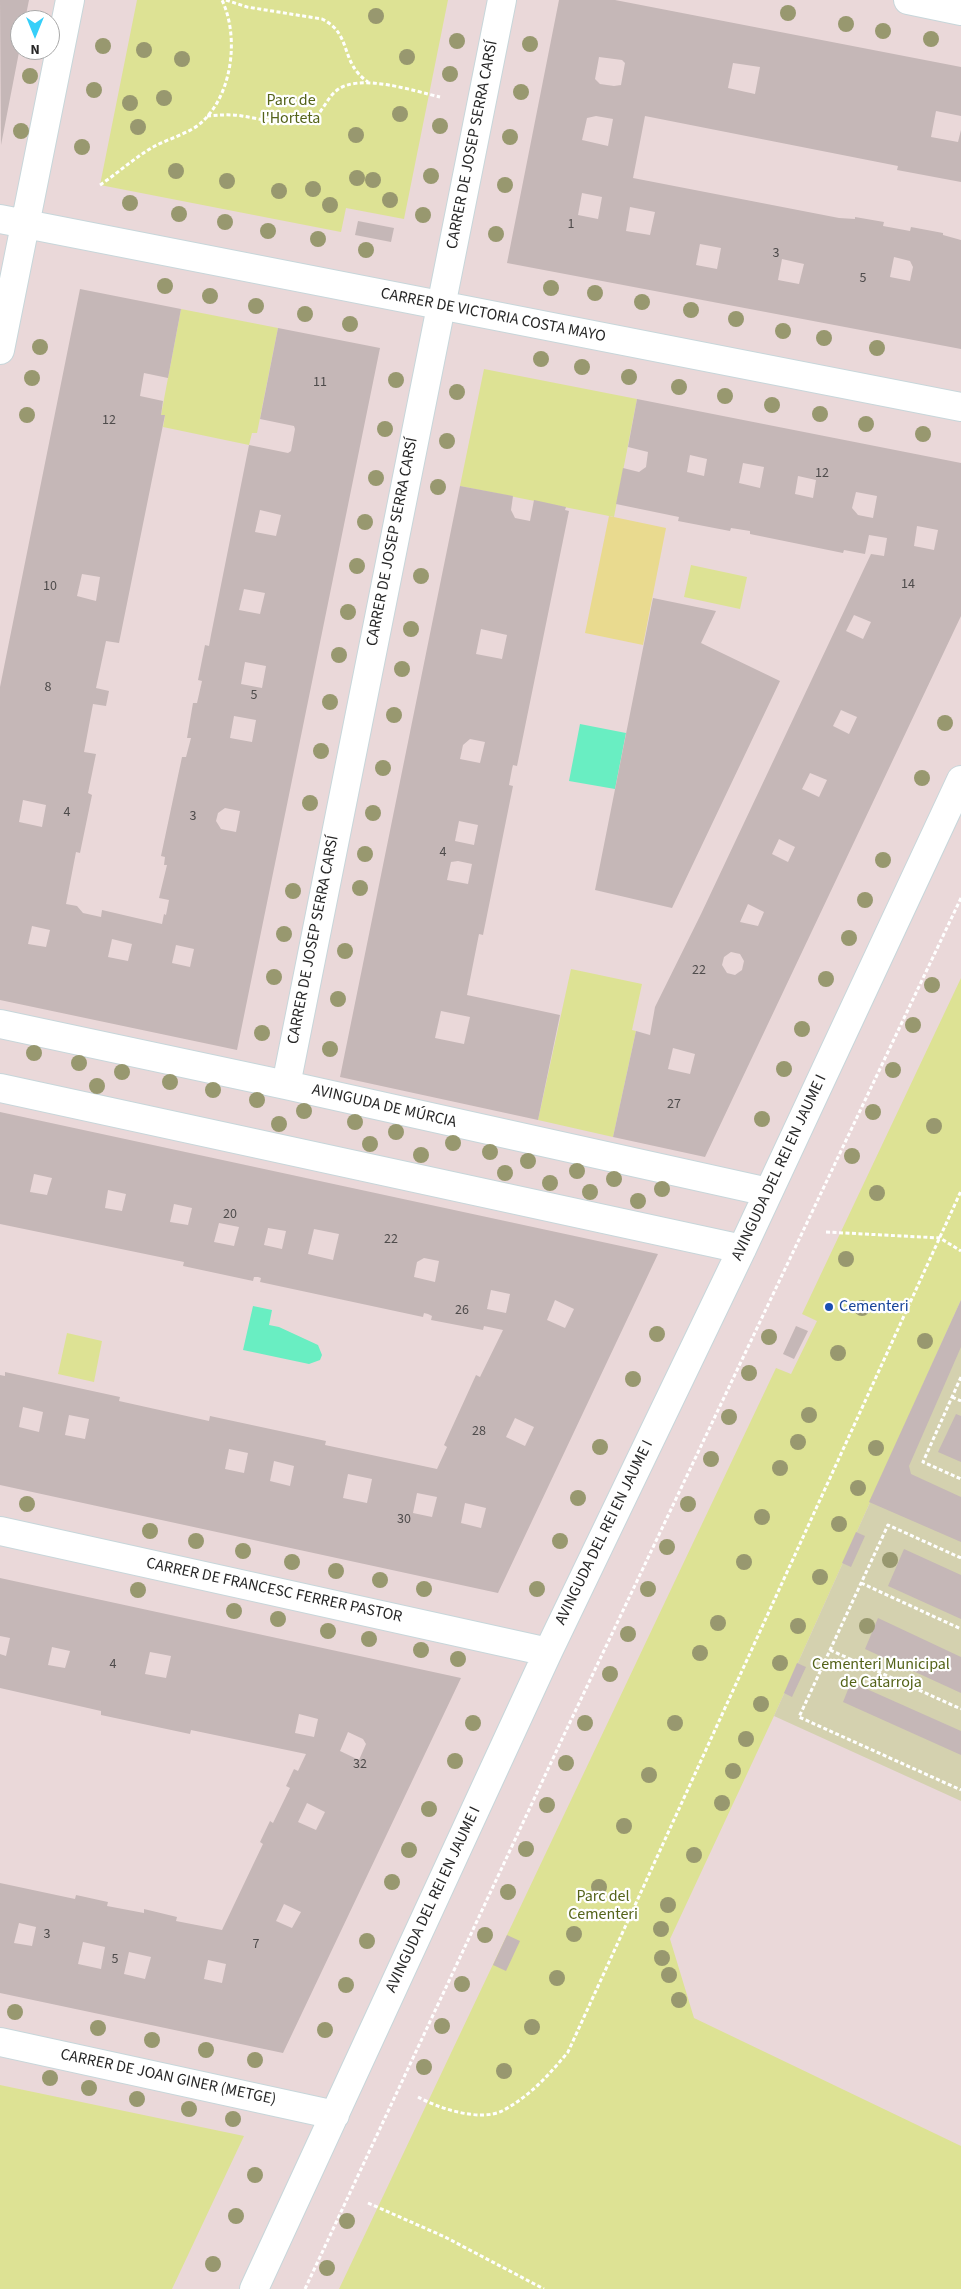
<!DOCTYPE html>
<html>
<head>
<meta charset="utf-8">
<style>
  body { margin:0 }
  #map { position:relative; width:961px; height:2289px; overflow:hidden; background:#ead8d9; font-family:"Source Sans 3",sans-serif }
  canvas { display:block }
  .north { position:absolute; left:10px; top:10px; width:50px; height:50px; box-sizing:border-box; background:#fff; border:1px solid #a9a9a9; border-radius:50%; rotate:180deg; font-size:14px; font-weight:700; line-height:20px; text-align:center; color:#272727 }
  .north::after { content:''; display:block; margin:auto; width:18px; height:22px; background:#36cff9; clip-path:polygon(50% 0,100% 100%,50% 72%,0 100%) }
</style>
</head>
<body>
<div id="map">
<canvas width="961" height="2289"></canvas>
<div class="north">N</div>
</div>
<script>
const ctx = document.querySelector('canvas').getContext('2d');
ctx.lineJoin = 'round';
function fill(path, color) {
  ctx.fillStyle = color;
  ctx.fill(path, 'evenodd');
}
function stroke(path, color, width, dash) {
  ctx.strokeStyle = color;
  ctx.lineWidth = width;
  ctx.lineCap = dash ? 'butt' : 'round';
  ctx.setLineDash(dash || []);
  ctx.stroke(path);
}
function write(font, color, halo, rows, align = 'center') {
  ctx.font = font + ' "Source Sans 3",sans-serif';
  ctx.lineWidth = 4.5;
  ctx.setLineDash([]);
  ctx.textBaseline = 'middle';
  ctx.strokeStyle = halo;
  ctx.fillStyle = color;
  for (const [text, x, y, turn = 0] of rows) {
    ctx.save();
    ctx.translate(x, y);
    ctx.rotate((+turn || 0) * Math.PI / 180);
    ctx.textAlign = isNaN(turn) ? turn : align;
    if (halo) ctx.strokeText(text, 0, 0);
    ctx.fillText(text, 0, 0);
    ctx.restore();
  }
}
fill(new Path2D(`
  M137,0H448L404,219L346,208L341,232L100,185Z
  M181,309L278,328L257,433H252L249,445L163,427L165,416L161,415Z
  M484,369L637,399L614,517L460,486Z
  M691,565L747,577L740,609L684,597Z
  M571,969L642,984L632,1030L636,1031L613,1137L538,1120Z
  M961,978V1300L774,1716L670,1939L694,2018L961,2146V2289H339L776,1368L791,1374L817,1321L802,1314Z
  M67,1333L102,1341L94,1382L58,1374Z
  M0,2085L244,2136L172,2289H0Z`), '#dde294');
fill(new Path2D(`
  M961,1300V1801L774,1716Z`), '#d4d1af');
fill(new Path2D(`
  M609,516L666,528L643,645L585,633Z`), '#e9da8f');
fill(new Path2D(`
  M580,724L626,733L615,789L569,781Z
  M253,1306L272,1310L269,1325L279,1327L318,1345L322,1355L320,1360L309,1364L243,1350Z`), '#69eec2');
fill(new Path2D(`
  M0,0H29L25,20H20V47L1,145Z
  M559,0H615L961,67V116L936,111L931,137L958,142L961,130V182L897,170L898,166L645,116L633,178L839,218L855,219V217L884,222L883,226L910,231L911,227L943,233V235L961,240V349L507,263ZM599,57L622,60L625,63L621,85L614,86L600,84L595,79ZM733,63L760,67L755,94L728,88ZM596,116L613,119L608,146L582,140L587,118ZM582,193L602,197L598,219L578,215ZM630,207L655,212L650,235L626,231ZM700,244L721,248L717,269L696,265ZM894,257L910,261L913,267L910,281L890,277ZM782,259L804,264L799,284L778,280Z
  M358,221L394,228L391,242L355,235Z
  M80,289L181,309L168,378L144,373L140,396L163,401L161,415H165L119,643L106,641L96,688L109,691L106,706L93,704L84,752L96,754L88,793L92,795L80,853L76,852L66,904L77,906L83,913L101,917L102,910L162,924L164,914L166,915L169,900L159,898L167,865H164L165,857L161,856L182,757H186L191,738H187L193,703H197L202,681L198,680L205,645L209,646L211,635L249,445L288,453L291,451L295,429L294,426L260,419L278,328L380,348L237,1050L0,1000V687ZM260,510L281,515L276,536L255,532ZM82,574L100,577L96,601L77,596ZM244,589L265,593L260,614L239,610ZM245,662L266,666L262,688L241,684ZM234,716L256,720L252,742L230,738ZM23,800L46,805L42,827L19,822ZM225,808L240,811L236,832L221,829L216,821L218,813ZM32,926L50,930L46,947L28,944ZM112,939L132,944L128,961L108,957ZM176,945L194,949L190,967L172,963Z
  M637,399L961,463V616L705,1157L613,1137L636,1031L650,1035L655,1007L701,914L871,554L884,556L887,538L869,535L865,554L844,550L843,553L750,534V531L731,528L730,531L678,521L679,517L616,504L623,468L639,472L646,467L648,452L628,447ZM690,455L707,459L704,476L687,472ZM743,463L764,467L760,488L739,483ZM798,476L816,480L813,498L795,494ZM856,492L877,496L873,518L858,515L852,508ZM917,526L938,530L934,550L914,546ZM854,615L871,622L863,639L846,631ZM841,710L857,717L849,734L833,726ZM810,773L827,780L819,797L802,789ZM779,839L795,847L788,862L772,854ZM748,904L764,912L758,926L740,922ZM731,952L740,954L744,961L742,970L735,975L727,973L722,965L724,957ZM673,1048L695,1054L690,1074L668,1069Z
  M460,486L513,496L511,510L515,518L530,521L534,500L566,507L565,510L569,511L517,766L513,765L512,769L509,785L513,786L483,935L479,934L467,995L560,1015L538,1120L340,1077ZM481,629L507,635L502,659L476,654ZM470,739L485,742L480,763L460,759L463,745ZM459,821L478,825L474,845L455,841ZM458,861L472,864L468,884L447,880L451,862ZM441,1011L470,1017L464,1044L435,1038Z
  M653,598L716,611L701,643L780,681L672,908L595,890Z
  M0,1112L658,1254L498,1593L0,1485V1375L5,1376V1372L120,1397L119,1401L209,1421L210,1416L326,1441L325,1445L437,1469L447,1447L444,1445L476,1375L480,1377L503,1330L484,1326L483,1330L431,1320L432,1316L428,1314L424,1313L423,1317L260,1282L261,1278L258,1277H254L253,1281L183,1266L184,1262L0,1224ZM34,1174L52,1178L47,1195L30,1192ZM108,1190L126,1194L122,1211L105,1208ZM174,1204L192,1208L188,1225L170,1222ZM219,1223L239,1227L234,1246L214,1242ZM268,1228L286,1231L282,1249L264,1245ZM314,1229L339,1234L333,1260L308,1254ZM424,1258L439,1261L435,1282L414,1277L417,1262ZM491,1290L510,1294L506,1313L487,1309ZM555,1300L574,1309L565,1328L547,1320ZM23,1407L43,1412L39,1432L19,1427ZM69,1415L89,1419L85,1439L65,1435ZM515,1418L534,1427L525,1446L506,1437ZM229,1449L248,1453L244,1473L225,1469ZM274,1461L294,1466L290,1486L270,1481ZM348,1474L372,1479L367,1503L343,1498ZM417,1493L437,1497L432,1517L413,1513ZM465,1503L486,1508L481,1528L461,1523Z
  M961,1300V1347L909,1466L911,1474L961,1497V1542L869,1502Z
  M796,1326L808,1331L794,1359L783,1354Z
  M956,1414L961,1416V1462L938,1452Z
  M856,1532L865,1536L851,1567L842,1563Z
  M904,1549L961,1575V1619L888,1586Z
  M0,1578L461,1678L283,2053L0,1993V1883L75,1899L76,1895L108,1902L107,1906L144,1913V1909L177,1917L176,1921L222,1930L263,1844L260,1842L270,1821L273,1823L290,1788L286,1786L294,1769L298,1771L306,1754L191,1730L190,1734L101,1715V1711L0,1688V1654L6,1656L10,1638L0,1636ZM52,1647L70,1651L65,1668L48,1665ZM150,1652L171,1656L166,1678L145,1674ZM299,1714L318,1719L314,1737L295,1733ZM348,1732L363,1739L366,1744L359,1760L340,1751ZM307,1803L325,1812L316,1830L298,1822ZM284,1904L301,1912L292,1928L276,1921ZM19,1923L36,1927L32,1946L14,1943ZM83,1942L105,1947L101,1969L78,1964ZM129,1952L151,1957L145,1979L124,1974ZM208,1960L226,1964L222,1983L204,1979Z
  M878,1618L961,1657V1693L865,1649Z
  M797,1663L806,1667L792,1697L784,1693Z
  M851,1682L961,1731V1755L843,1702Z
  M507,1935L520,1941L506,1971L493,1965Z`), '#c5b7b7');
const minor = new Path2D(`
  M908,0L961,11
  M0,219L961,407
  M0,350L70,0
  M0,1024L286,1085L768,1192
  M286,1085L502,0
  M0,1088L742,1249
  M0,1531L548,1652
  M0,2042L335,2115
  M254,2289L548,1652L742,1249L961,780`);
stroke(minor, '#c7d6da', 30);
stroke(new Path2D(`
  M226,0L247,7L322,19C353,34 339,62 368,82
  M207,116C219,115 230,114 242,116C262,119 287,127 307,121C321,118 325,100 336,91C358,72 414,91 440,97
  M100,185C118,173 135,157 155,146C170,138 191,133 203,121C233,92 239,36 222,0
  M826,1232L940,1238L961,1251
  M961,1377L923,1462L961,1479
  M952,1397L961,1401
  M961,1558L888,1525L799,1717L961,1790
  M861,1583L961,1629
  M830,1650L961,1709
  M418,2097C438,2108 479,2122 502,2111C529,2097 549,2075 568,2052L961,1191
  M368,2203L445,2237L544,2289
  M305,2289L563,1737L961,898`), '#fff', 3, [4, 2.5]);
stroke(minor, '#fff', 28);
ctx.fillStyle = '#98986f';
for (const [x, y] of [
  [788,13],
  [376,16],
  [846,24],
  [883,31],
  [931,39],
  [457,41],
  [530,44],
  [103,46],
  [144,50],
  [407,57],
  [182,59],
  [450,74],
  [30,76],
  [94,90],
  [521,92],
  [164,98],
  [130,103],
  [400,114],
  [440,126],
  [138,127],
  [21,131],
  [356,135],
  [510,137],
  [82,147],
  [176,171],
  [431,176],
  [357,178],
  [373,180],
  [227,181],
  [505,185],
  [313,189],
  [279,191],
  [390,200],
  [130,203],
  [330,205],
  [179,214],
  [423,215],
  [225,222],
  [268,231],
  [496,234],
  [318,239],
  [366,250],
  [165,286],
  [551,288],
  [595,293],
  [210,296],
  [642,302],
  [256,306],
  [691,310],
  [305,314],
  [736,319],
  [350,324],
  [783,331],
  [824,338],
  [40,347],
  [877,348],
  [541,359],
  [582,367],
  [629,377],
  [32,378],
  [396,380],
  [679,387],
  [457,392],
  [725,396],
  [772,405],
  [820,414],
  [27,415],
  [866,424],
  [385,429],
  [923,434],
  [447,441],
  [376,478],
  [438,487],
  [365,522],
  [357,566],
  [421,576],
  [348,612],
  [411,629],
  [339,655],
  [402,669],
  [330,702],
  [394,715],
  [945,723],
  [321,751],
  [383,768],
  [922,778],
  [310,803],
  [373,813],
  [365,854],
  [883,860],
  [360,888],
  [293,891],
  [865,900],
  [284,934],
  [849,938],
  [345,951],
  [274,977],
  [826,979],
  [932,985],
  [338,999],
  [913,1025],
  [802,1029],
  [262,1033],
  [330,1049],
  [34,1053],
  [79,1063],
  [784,1069],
  [893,1070],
  [122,1072],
  [170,1082],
  [97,1086],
  [213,1090],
  [257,1100],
  [304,1111],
  [873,1112],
  [762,1119],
  [355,1122],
  [279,1124],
  [934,1126],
  [396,1132],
  [453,1143],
  [370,1144],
  [490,1152],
  [421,1155],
  [852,1156],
  [528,1161],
  [577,1171],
  [505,1173],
  [614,1179],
  [550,1183],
  [662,1189],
  [590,1192],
  [877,1193],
  [638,1201],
  [846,1259],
  [862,1308],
  [657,1334],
  [769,1337],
  [925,1341],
  [838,1353],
  [749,1373],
  [633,1379],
  [809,1415],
  [729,1417],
  [798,1442],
  [600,1447],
  [876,1448],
  [711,1459],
  [780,1468],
  [858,1488],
  [578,1498],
  [27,1504],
  [688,1504],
  [762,1517],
  [839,1524],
  [150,1531],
  [196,1541],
  [560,1541],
  [667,1547],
  [243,1551],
  [890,1560],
  [292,1562],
  [744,1562],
  [336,1571],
  [820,1577],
  [380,1580],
  [424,1589],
  [537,1589],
  [648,1589],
  [138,1590],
  [234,1611],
  [278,1619],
  [718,1623],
  [798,1626],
  [867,1626],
  [328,1631],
  [628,1634],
  [369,1639],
  [421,1650],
  [700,1653],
  [458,1659],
  [780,1663],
  [610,1674],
  [761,1704],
  [473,1723],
  [585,1723],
  [675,1723],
  [746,1739],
  [455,1761],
  [566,1763],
  [733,1771],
  [649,1775],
  [722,1803],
  [547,1805],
  [429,1809],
  [624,1826],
  [526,1849],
  [409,1850],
  [694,1855],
  [392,1882],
  [599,1887],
  [508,1892],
  [668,1905],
  [661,1929],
  [574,1934],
  [485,1935],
  [367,1941],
  [662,1958],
  [669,1975],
  [557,1978],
  [462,1984],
  [346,1985],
  [679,2000],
  [15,2012],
  [442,2026],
  [532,2027],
  [98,2028],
  [325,2030],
  [152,2040],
  [206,2050],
  [255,2060],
  [424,2067],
  [504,2071],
  [50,2078],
  [89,2088],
  [137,2099],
  [189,2109],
  [233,2119],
  [255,2175],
  [236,2216],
  [347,2221],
  [213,2264],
  [327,2268]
]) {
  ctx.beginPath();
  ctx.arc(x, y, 8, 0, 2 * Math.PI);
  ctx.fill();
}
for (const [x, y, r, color] of [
  [829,1307,5,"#1a4fb4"]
]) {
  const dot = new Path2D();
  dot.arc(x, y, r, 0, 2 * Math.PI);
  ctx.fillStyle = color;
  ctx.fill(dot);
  stroke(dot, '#fff', 2);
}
write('14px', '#4e4b4b', null, [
  ["1",571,225],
  ["3",776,254],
  ["5",863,279],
  ["11",320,383],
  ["12",109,421],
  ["12",822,474],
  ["14",908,585],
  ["10",50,587],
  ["8",48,688],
  ["5",254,696],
  ["4",67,813],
  ["3",193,817],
  ["4",443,853],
  ["22",699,971],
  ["27",674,1105],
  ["20",230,1215],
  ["22",391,1240],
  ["26",462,1311],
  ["28",479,1432],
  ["30",404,1520],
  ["4",113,1665],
  ["32",360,1765],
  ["3",47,1935],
  ["7",256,1945],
  ["5",115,1960]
]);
write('16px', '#546319', '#fff', [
  ["Parc de",291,101],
  ["l'Horteta",291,119],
  ["Cementeri Municipal",881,1665],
  ["de Catarroja",881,1683],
  ["Parc del",603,1897],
  ["Cementeri",603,1915]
]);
write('16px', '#272727', '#fff', [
  ["CARRER DE JOSEP SERRA CARSÍ",473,145,-79],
  ["CARRER DE VICTORIA COSTA MAYO",493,316,11],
  ["CARRER DE JOSEP SERRA CARSÍ",393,542,-79],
  ["CARRER DE JOSEP SERRA CARSÍ",314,940,-79],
  ["AVINGUDA DE MÚRCIA",384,1107,13],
  ["AVINGUDA DEL REI EN JAUME I",780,1168,-65],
  ["AVINGUDA DEL REI EN JAUME I",605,1533,-64],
  ["CARRER DE FRANCESC FERRER PASTOR",274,1591,12],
  ["AVINGUDA DEL REI EN JAUME I",434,1900,-65],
  ["CARRER DE JOAN GINER (METGE)",168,2078,12]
]);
write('16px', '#164399', '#fff', [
  ["Cementeri",839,1307]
], 'left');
</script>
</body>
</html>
